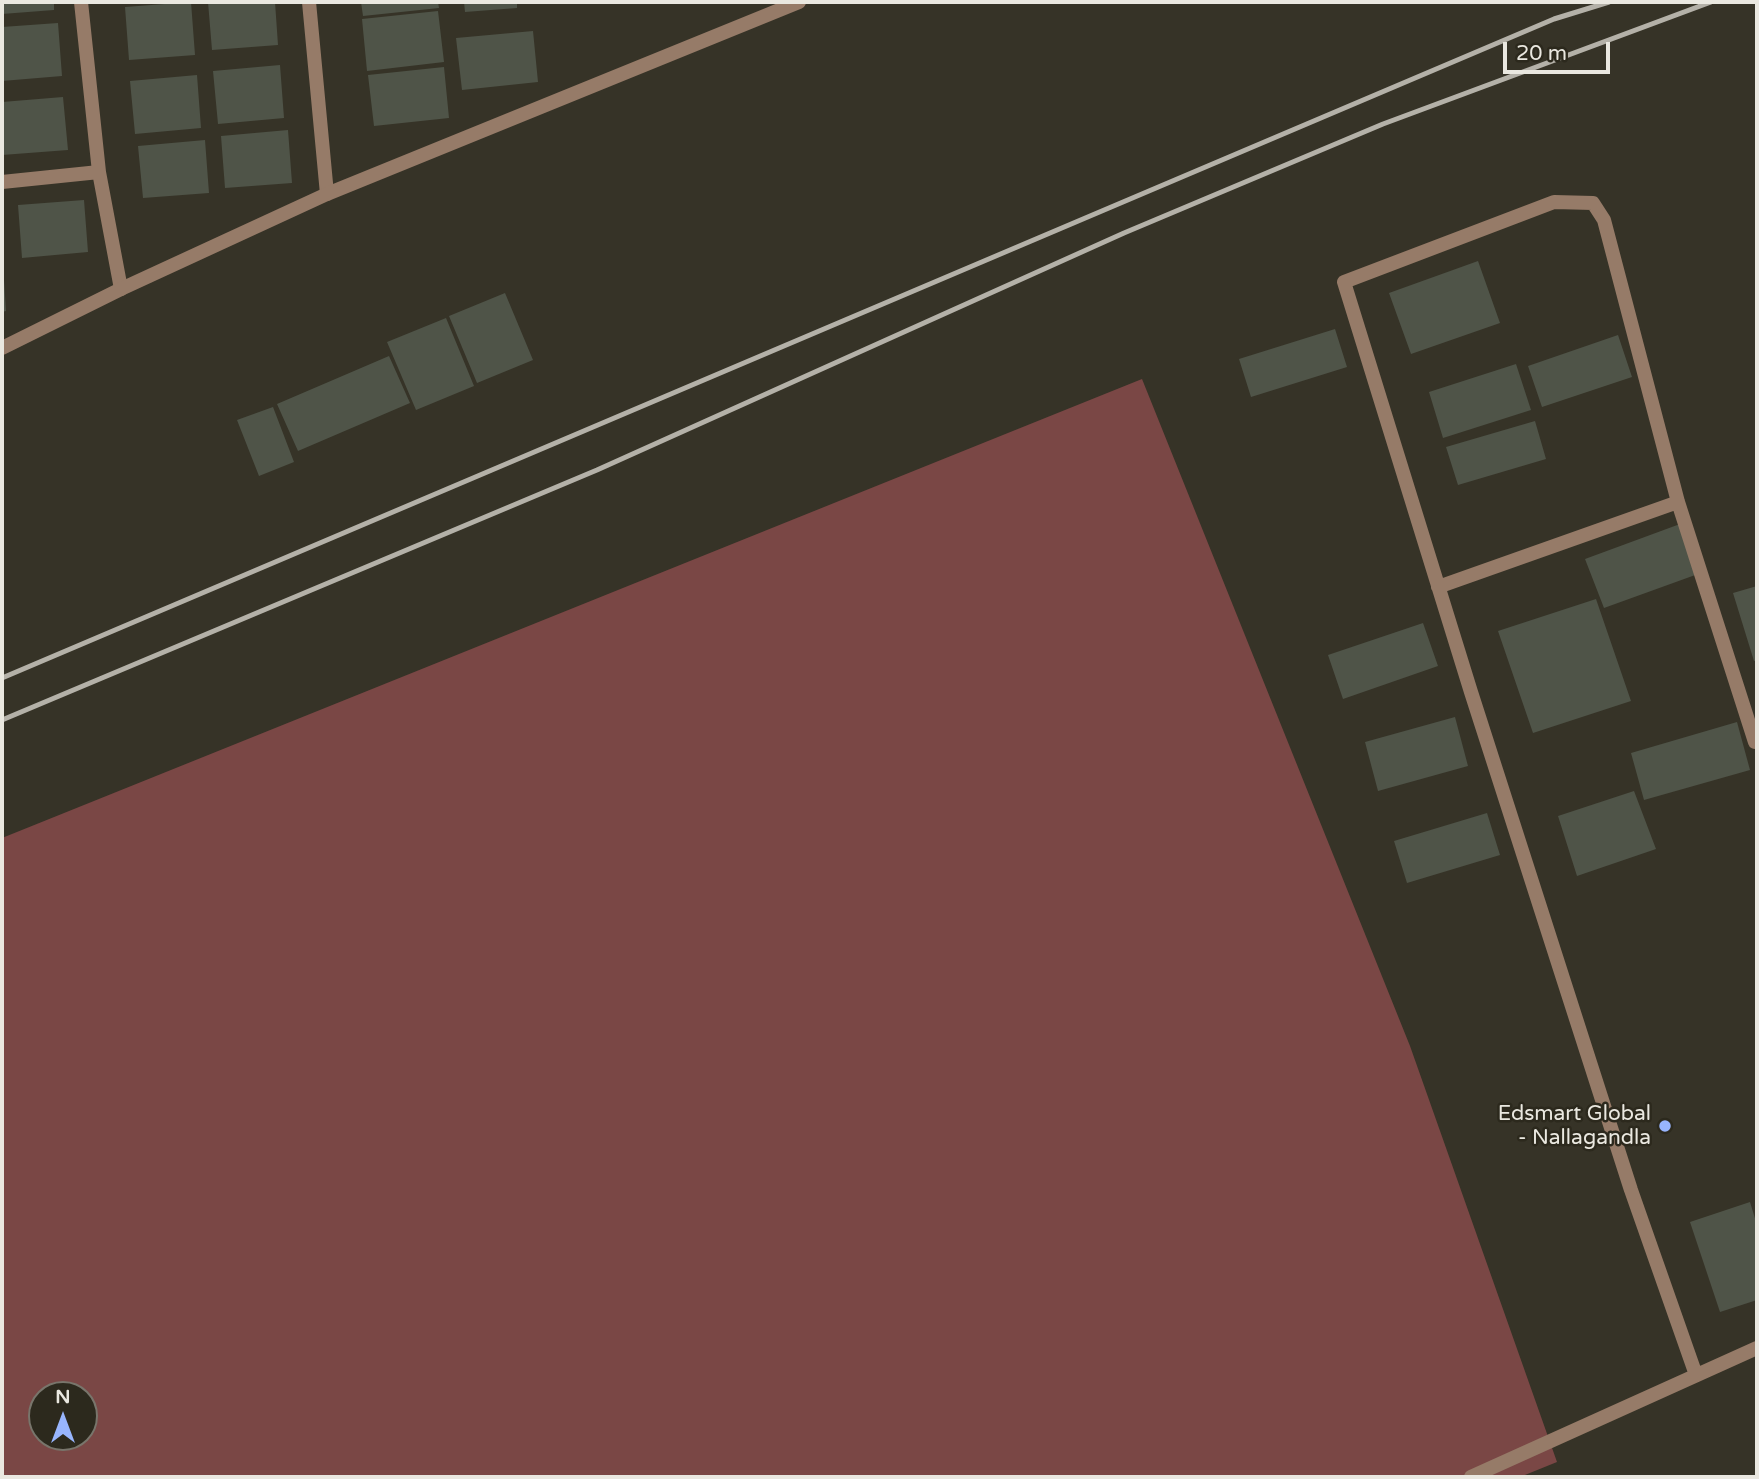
<!DOCTYPE html>
<html>
<head>
<meta charset="utf-8">
<style>
  body { margin:0 }
  #map { position:relative; width:1759px; height:1479px; overflow:hidden; background:#363327; font-family:"Varela Round",sans-serif }
  canvas { display:block }
  .frame { position:absolute; inset:0; border:4px solid #eae8e0; pointer-events:none }
  .north { position:absolute; left:28px; top:1381px; width:70px; height:70px; box-sizing:border-box; background:#2c291d; border:2px solid #78756b; border-radius:50%; rotate:0deg; font-size:19px; font-weight:700; line-height:28px; text-align:center; color:#eae8e0 }
  .north::after { content:''; display:block; margin:auto; width:24px; height:32px; background:#98b5fd; clip-path:polygon(50% 0,100% 100%,50% 72%,0 100%) }
  .scale { position:absolute; left:1503px; top:42px; width:107px; height:32px; box-sizing:border-box; border:4px solid #eae8e0; border-top:0; padding-left:9px; font-size:21px; line-height:24px; white-space:nowrap; color:#eae8e0; -webkit-text-stroke:5px #2c291d; paint-order:stroke }
</style>
</head>
<body>
<div id="map">
<canvas width="1759" height="1479"></canvas>
<div class="frame"></div>
<div class="north">N</div>
<div class="scale">20 m</div>
</div>
<script>
const ctx = document.querySelector('canvas').getContext('2d');
ctx.lineJoin = 'round';
function fill(path, color) {
  ctx.fillStyle = color;
  ctx.fill(path, 'evenodd');
}
function stroke(path, color, width, dash) {
  ctx.strokeStyle = color;
  ctx.lineWidth = width;
  ctx.lineCap = dash ? 'butt' : 'round';
  ctx.setLineDash(dash || []);
  ctx.stroke(path);
}
function write(font, color, halo, rows, align = 'center') {
  ctx.font = font + ' "Varela Round",sans-serif';
  ctx.lineWidth = 5;
  ctx.setLineDash([]);
  ctx.textBaseline = 'middle';
  ctx.strokeStyle = halo;
  ctx.fillStyle = color;
  for (const [text, x, y, turn = 0] of rows) {
    ctx.save();
    ctx.translate(x, y);
    ctx.rotate((+turn || 0) * Math.PI / 180);
    ctx.textAlign = isNaN(turn) ? turn : align;
    if (halo) ctx.strokeText(text, 0, 0);
    ctx.fillText(text, 0, 0);
    ctx.restore();
  }
}
fill(new Path2D(`
  M1142,379L1410,1046L1557,1462L1520,1477H2V838ZM42,1395H84V1437H42Z`), '#7a4745');
fill(new Path2D(`
  M2,2H54V10L2,14Z
  M191,2L195,55L129,60L125,7Z
  M208,2H275L278,45L212,50Z
  M361,2H438L439,8L363,16Z
  M464,2H517V8L465,12Z
  M438,11L444,62L367,71L362,19Z
  M58,23L62,76L2,81V27Z
  M533,31L538,82L462,90L456,38Z
  M280,65L284,118L218,124L213,71Z
  M444,67L449,118L374,126L368,75Z
  M197,75L201,128L135,134L130,81Z
  M63,97L68,150L2,155V102Z
  M288,130L292,183L225,188L221,136Z
  M205,140L209,193L143,198L138,146Z
  M84,200L88,252L22,258L18,205Z
  M1478,261L1500,323L1411,354L1389,293Z
  M2,280H4L6,311L2,312Z
  M505,293L533,360L477,383L449,316Z
  M446,318L474,386L416,410L387,342Z
  M1335,329L1347,367L1251,397L1239,359Z
  M1618,335L1632,377L1542,407L1528,366Z
  M389,356L410,403L298,451L277,404Z
  M1516,364L1531,410L1443,438L1429,392Z
  M273,407L294,462L259,476L237,420Z
  M1535,421L1546,459L1458,485L1446,447Z
  M1680,524L1698,574L1604,608L1585,559Z
  M1757,586V660L1754,661L1733,593Z
  M1596,599L1631,701L1533,733L1498,631Z
  M1423,623L1438,666L1343,699L1328,655Z
  M1455,717L1468,766L1378,791L1365,742Z
  M1737,722L1750,770L1644,800L1631,753Z
  M1634,791L1656,849L1577,876L1558,816Z
  M1487,813L1500,855L1407,883L1394,841Z
  M1750,1202L1757,1225V1300L1720,1312L1690,1222Z`), '#4f5448');
stroke(new Path2D(`
  M81,2L99,172L121,289
  M309,2L327,194
  M2,182L99,172
  M1438,587L1678,502
  M1696,1375L1631,1190L1471,692L1344,282L1554,202L1593,203L1604,220L1678,502L1755,742
  M1471,1477L1757,1348`), '#967b68', 14);
stroke(new Path2D(`
  M2,348L121,289L327,194L799,2`), '#967b68', 14);
stroke(new Path2D(`
  M2,678L1554,19L1609,2
  M2,720L597,470L1124,233L1383,124L1711,2`), '#b4b1a8', 5);
for (const [x, y, r, color] of [
  [1665,1126,7,"#98b5fd"]
]) {
  const dot = new Path2D();
  dot.arc(x, y, r, 0, 2 * Math.PI);
  ctx.fillStyle = color;
  ctx.fill(dot);
  stroke(dot, '#2c291d', 2.5);
}
write('21px', '#eae8e0', '#2c291d', [
  ["Edsmart Global",1651,1114],
  ["- Nallagandla",1651,1138]
], 'right');
</script>
</body>
</html>
